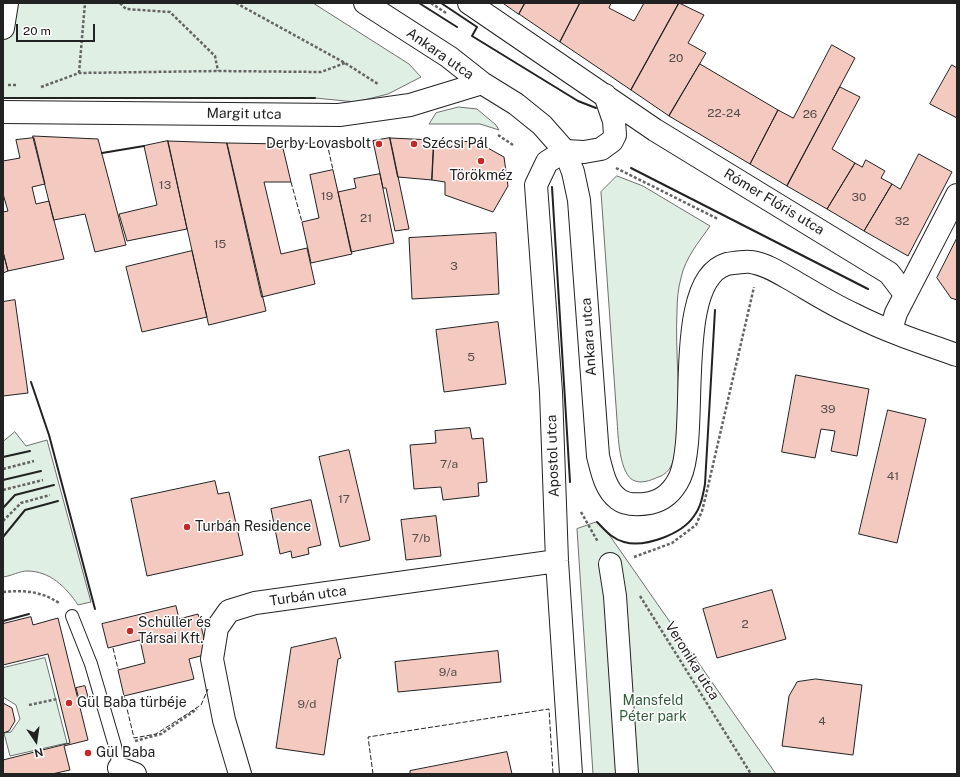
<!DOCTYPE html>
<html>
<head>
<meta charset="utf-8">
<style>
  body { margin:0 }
  #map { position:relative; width:960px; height:777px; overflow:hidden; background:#fff; font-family:"Public Sans",sans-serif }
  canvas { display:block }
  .frame { position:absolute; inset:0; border:4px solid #222; pointer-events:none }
  .north { position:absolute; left:16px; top:721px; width:40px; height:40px; -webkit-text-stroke:3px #fff; paint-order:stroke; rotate:167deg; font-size:11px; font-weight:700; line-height:16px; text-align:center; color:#222 }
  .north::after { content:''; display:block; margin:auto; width:14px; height:18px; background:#222; clip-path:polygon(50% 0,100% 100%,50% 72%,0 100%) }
  .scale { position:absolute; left:16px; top:24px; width:79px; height:18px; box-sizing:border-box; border:2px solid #222; border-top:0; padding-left:5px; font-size:12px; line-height:14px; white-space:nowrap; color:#222; -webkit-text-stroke:3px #fff; paint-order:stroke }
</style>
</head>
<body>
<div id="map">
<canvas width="960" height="777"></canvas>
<div class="frame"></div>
<div class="north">N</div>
<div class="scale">20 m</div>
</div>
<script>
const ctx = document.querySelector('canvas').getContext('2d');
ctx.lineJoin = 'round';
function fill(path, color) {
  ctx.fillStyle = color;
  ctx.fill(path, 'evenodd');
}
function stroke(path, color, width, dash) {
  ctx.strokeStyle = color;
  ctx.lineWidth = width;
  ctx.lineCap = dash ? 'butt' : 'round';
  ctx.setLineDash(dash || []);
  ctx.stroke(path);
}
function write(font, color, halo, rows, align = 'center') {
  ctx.font = font + ' "Public Sans",sans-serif';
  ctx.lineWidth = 3;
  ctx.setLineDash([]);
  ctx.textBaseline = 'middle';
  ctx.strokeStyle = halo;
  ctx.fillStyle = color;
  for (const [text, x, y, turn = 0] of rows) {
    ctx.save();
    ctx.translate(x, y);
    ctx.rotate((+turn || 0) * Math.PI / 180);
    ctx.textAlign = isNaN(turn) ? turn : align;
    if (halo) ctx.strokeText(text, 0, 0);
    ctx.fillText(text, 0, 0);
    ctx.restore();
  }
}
const green = new Path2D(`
  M3,3H313L409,64L421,77L388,94L356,102L315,98H3Z
  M459,107L477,109L496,125L499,130L480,124H429L436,113Z
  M617,176L643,186L710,226C699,242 685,258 681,278C678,288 677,301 677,311C675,353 681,394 677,435C676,446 675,459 670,468C668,471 665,474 661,476C653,479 644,484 635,481C619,476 618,434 617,420L601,192Z
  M15,432L26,446L47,440L91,602L78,605C66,587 50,571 27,571C20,571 11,576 3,577V442Z
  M597,522L610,536L776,774H593L577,529Z
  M45,658L67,743L10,756L4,733L11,732L20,719L16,705L3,697V668Z`);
fill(green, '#e0efe3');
stroke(green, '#6f6f6f', 1);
const building = new Path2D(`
  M503,3H525L519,14Z
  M525,3H580L560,42L519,14Z
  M580,3H611L609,8L634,21L644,3H679L631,90L560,42Z
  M679,3L704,15L688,43L706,53L669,116L631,90Z
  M832,45L855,58L787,186L750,164L778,110L793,118Z
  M700,64L778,110L750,164L669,116Z
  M952,65L957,68V118L930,104Z
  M840,87L860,97L832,149L855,163L827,209L787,186Z
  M33,136L98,139L126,245L95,252L85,214L54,220Z
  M34,138L45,184L32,187L36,204L49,201L64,259L8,271L3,252V212L8,211L3,194V161L20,158L16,140Z
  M390,138L434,140L432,180L398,177Z
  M390,138L409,229L395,231L386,188H383L373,141Z
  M434,140L477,142L504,157L508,186L493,212L445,195V182L432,180Z
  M168,141L187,229L127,241L119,214L157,205L144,146Z
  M168,141L227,143L266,311L209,325Z
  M227,143L282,144L291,182H264L281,254L307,248L315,284L262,297Z
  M919,154L952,172L908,256L864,231L892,184L900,189Z
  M866,160L885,171L881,178L892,184L864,231L827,209L855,163L862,167Z
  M333,170L352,254L311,263L302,222L319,218L310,175Z
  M380,174L394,243L351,252L338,192L356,188L354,179Z
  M496,233L499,294L412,299L409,238Z
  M957,238V300L951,298L937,278Z
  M192,251L207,317L142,332L126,267Z
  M3,252L8,271L3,273Z
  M15,300L28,393L3,396V302Z
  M498,322L506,384L444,392L436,330Z
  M796,375L869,389L857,456L831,451L835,431L821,429L815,458L782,452Z
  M888,410L926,419L897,543L859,534Z
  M470,428L472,439L483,438L487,482L478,483L479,496L443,500L441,487L414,489L410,445L436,443L435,431Z
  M349,450L370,540L340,547L319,457Z
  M215,481L218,494L229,492L243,555L147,576L131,499Z
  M311,500L321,545L308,548L309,554L292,558L291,551L280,554L271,509Z
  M436,516L441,556L406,560L401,520Z
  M772,590L786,639L717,658L703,609Z
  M176,606L179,619L198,614L208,654L189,659L194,679L124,696L118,670L145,663L140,640L108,648L102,624Z
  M31,617L33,625L58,618L88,740L64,746L70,770L52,774H3V760L70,743L48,654L3,665V624Z
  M336,638L341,658L338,659L324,755L276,748L291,648Z
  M498,651L501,682L398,692L395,662Z
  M816,679L862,685L853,755L782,746L789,696L797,682Z
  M85,686L88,697L79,699L76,688Z
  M3,703L12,708L15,721L9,731L3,733Z
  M507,752L512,774H410V771Z`);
fill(building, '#f3c9c0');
stroke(building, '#222', 1);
const lane = new Path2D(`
  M72,616L91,664L115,746L119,768`);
const street = new Path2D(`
  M469,3L655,130L889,273L905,294
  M891,330L896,313L957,195
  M610,564L615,596L627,774
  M119,768L135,774
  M240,774L224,720L212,659L217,628L229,611L255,603L557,561
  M571,774L557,561L551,392L536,185L547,162L565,151L584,152L601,149L612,141L615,135L614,121L605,95`);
const secondary = new Path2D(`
  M365,3L449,57L482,83L516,104L542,125L565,151L573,172L579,200L598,456C602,471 605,489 618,499C627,506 639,505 650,503C664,500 674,490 680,477C700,432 672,280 727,264C734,263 745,261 751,262C765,264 778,272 790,279C811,291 831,304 853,314C886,331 922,343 957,355
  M3,28L7,3
  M3,112L339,115L410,105L482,83`);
stroke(lane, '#222', 14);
stroke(street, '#222', 24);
stroke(secondary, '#222', 24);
stroke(new Path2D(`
  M120,3L126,9L170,12L215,56L218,71
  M236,3L345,63L378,84
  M431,3L446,13
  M79,73L85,3
  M8,85H16
  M41,87L79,73L218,71L321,72L345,63
  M498,135L513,145
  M616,168L718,219
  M3,469L34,461
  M3,490L43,480
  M581,512L598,542
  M3,521L21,503L50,495
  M634,557L672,543L696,525L702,511L706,495L754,287
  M3,592C24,590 41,591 59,603
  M640,596L751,774
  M29,705L57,699
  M135,741L161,734L197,709`), '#646464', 2.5, [3, 2]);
stroke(lane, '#fff', 12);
stroke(street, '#fff', 22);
stroke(secondary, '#fff', 22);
stroke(new Path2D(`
  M327,143L333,170
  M282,144L373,141
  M291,182L302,222
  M113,648L118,669
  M124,696L134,738L156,734L201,705L208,689
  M373,774L368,737L549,709L553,774`), '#222', 1, [5, 2]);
stroke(new Path2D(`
  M419,3L457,27
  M441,3L477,27L472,36L578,101L596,108
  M3,98H315
  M102,153L144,146
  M631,168L868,289
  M552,187L570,482
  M31,382L49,435L95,609
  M3,457L30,451
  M3,480L41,471
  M3,508L15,495L54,485
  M597,522C605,530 612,539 624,542C645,548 682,534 694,516C701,507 703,495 705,484L715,310
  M3,537L25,510L58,501
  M3,621L29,614`), '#222', 2);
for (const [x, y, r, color] of [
  [379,144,4,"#c62828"],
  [414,144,4,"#c62828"],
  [481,161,4,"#c62828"],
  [187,527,4,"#c62828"],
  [130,631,4,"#c62828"],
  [69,703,4,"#c62828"],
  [88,753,4,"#c62828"]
]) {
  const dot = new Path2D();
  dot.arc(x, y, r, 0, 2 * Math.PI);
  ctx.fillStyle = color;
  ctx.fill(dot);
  stroke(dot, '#fff', 1.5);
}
write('12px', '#564c4a', null, [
  ["20",676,58],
  ["22-24",724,113],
  ["26",810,114],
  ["13",165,185],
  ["19",327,196],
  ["30",859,197],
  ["21",366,218],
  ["32",902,221],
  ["15",220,244],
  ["3",454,266],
  ["5",471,357],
  ["39",828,409],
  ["7/a",449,464],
  ["41",893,476],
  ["17",344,499],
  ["7/b",421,538],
  ["2",745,624],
  ["9/a",448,672],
  ["9/d",307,704],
  ["4",822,721]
]);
write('14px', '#222', '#fff', [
  ["Ankara utca",440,54,35],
  ["Margit utca",244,114,1],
  ["Rómer Flóris utca",774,202,31],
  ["Ankara utca",589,337,-94],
  ["Apostol utca",553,456,-92],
  ["Turbán utca",308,596,-8],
  ["Veronika utca",692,661,58]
]);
write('14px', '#222', '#fff', [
  ["Derby Lovasbolt",371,144,"right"],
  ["Szécsi Pál",422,144],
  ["Törökméz",481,176,"center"],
  ["Turbán Residence",195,527],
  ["Schüller és",138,623],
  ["Társai Kft.",138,639],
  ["Gül Baba türbéje",77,703],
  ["Gül Baba",96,753]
], 'left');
write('14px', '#2f5e38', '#fff', [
  ["Mansfeld",653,701],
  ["Péter park",653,717]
]);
</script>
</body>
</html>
